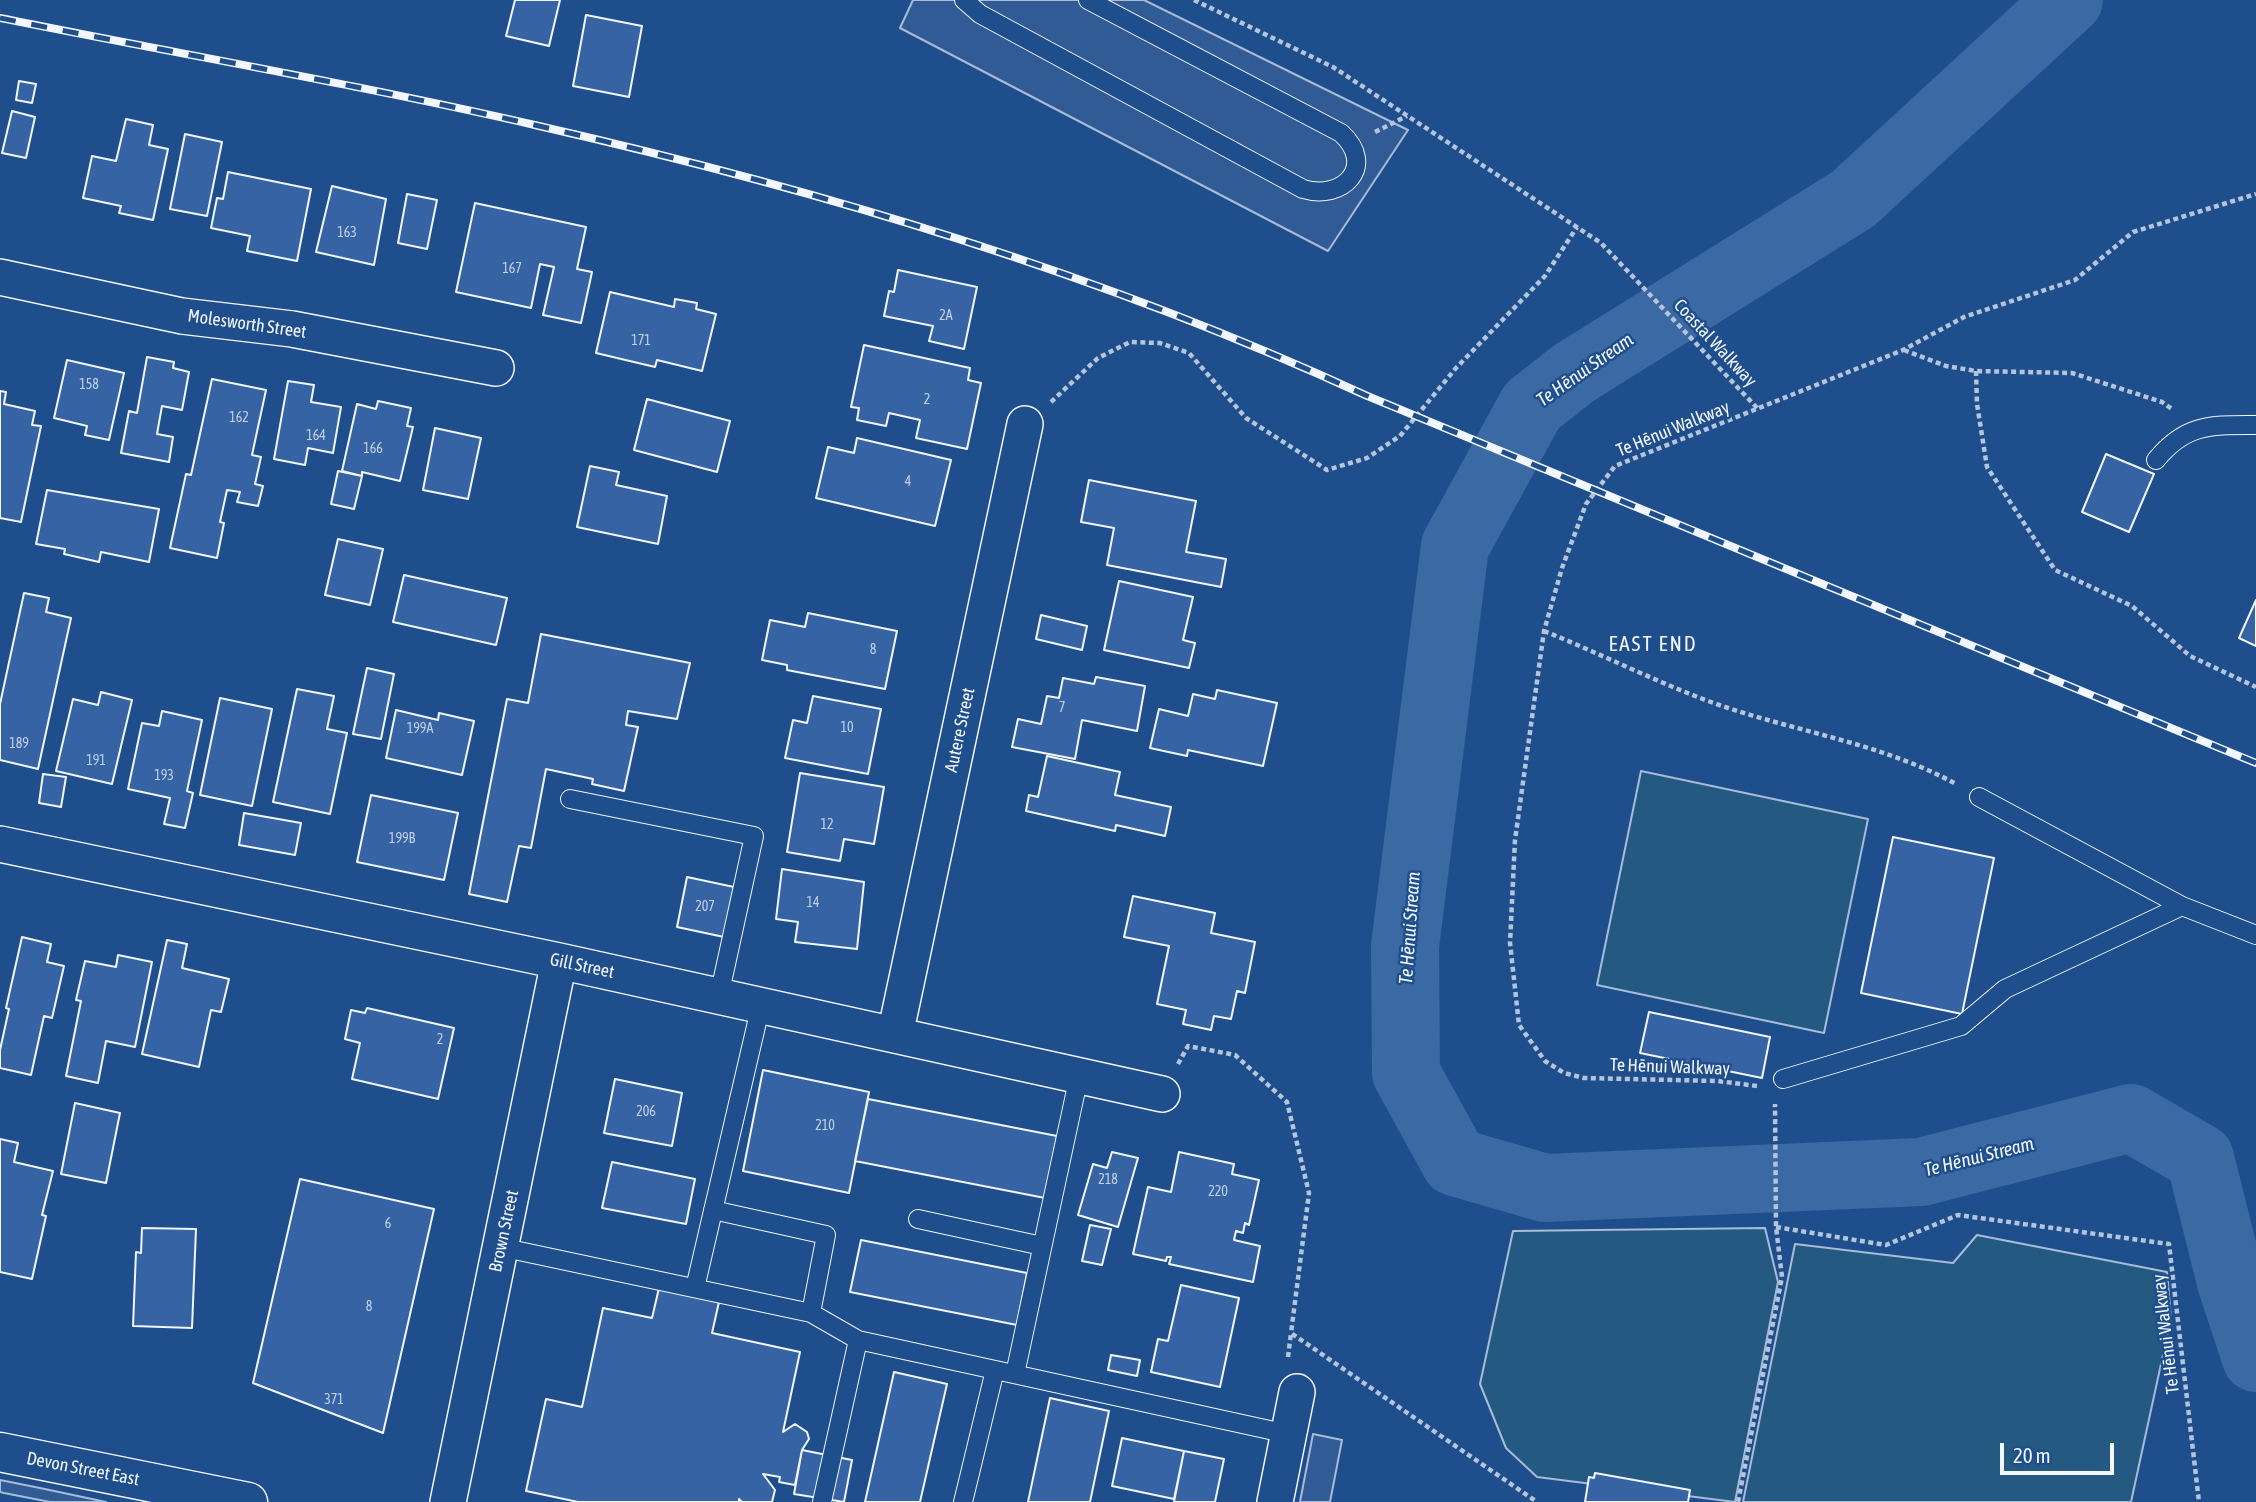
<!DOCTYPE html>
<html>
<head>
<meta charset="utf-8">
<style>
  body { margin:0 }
  #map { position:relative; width:2256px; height:1502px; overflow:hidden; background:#1f4e8c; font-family:"Asap Condensed",sans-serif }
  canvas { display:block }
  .scale { position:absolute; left:2000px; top:1443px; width:114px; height:32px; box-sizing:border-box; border:4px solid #f2f6ff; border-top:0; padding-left:9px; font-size:21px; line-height:24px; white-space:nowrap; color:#f2f6ff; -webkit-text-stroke:5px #1f4e8c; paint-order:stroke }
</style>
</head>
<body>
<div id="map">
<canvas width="2256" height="1502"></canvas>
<div class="scale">20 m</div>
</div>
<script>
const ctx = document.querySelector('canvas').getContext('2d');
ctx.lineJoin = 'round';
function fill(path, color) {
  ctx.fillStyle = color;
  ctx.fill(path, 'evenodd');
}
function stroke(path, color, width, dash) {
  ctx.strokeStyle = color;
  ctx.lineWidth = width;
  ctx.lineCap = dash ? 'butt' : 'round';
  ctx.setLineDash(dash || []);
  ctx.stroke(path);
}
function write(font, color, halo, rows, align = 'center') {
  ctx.font = font + ' "Asap Condensed",sans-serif';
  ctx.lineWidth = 5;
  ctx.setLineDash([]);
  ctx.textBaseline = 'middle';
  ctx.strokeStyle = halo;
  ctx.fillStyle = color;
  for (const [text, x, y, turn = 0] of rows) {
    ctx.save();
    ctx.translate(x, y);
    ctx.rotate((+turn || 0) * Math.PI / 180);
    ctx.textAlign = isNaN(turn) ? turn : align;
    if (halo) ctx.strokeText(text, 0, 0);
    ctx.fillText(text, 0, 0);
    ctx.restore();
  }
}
const green = new Path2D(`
  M1641,771L1868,819L1824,1033L1597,985Z
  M1765,1228L1778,1282L1735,1502L1537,1477L1506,1448L1480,1384L1513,1231Z
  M1977,1235L2167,1272L2171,1318L2131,1502H1743L1795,1244L1953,1263Z`);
fill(green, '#245a82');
stroke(green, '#a8bbd7', 2);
const parking = new Path2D(`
  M913,0H1144L1408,130L1328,251L900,28Z
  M1313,1434L1342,1440L1330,1502H1300Z
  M0,1480L40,1488L106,1502H50L4,1493L0,1492Z`);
fill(parking, '#305b95');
stroke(parking, '#a8bbd7', 2);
stroke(new Path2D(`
  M2069,0L1853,199L1574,373L1532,406L1455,546L1405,946L1406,1073L1455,1162L1545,1188L1921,1172L2131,1118L2200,1158L2231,1282L2256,1358`), '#3b69a3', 68);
const building = new Path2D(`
  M515,0H560L549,46L506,36Z
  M586,15L642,26L629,97L573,86Z
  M19,81L36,84L32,103L16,100Z
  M12,111L35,117L26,158L2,153Z
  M126,119L153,125L149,145L168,149L153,220L119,213L121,206L83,198L92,156L116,161Z
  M185,134L222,142L207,216L170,209Z
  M228,172L311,189L297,261L247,251L250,236L211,228L217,198L223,199Z
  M332,186L386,199L374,265L316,252Z
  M407,194L437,200L427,249L398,243Z
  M475,203L586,227L577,269L592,272L581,323L543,315L554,267L540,264L531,308L456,292Z
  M898,270L977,287L964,349L929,341L933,326L884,316L889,291L894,292Z
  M610,292L674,307L675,299L697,303L696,309L716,314L702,371L657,360L655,367L596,353Z
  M864,345L970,368L968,380L981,383L967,449L916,438L920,420L889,413L886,426L857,420L859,408L851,407Z
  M147,357L174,362L173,368L189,372L182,410L162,406L157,434L173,437L169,462L121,453L129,411L137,413Z
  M67,360L124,373L109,440L85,435L87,426L54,418Z
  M212,379L266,390L252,455L261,457L255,484L263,486L258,506L237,502L240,492L227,490L220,522L224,523L217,558L170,548L186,474L191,475Z
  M288,381L314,385L311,402L341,407L333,453L308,448L305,465L274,459Z
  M0,391L6,392L4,404L35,411L32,425L41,426L21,522L0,518Z
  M647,399L730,421L717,472L634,450Z
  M378,401L411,408L407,426L413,427L400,481L362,472V476L342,471L357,404L376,409Z
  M435,428L481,438L468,499L423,490Z
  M857,438L951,460L935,526L816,498L828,447L854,453Z
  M2106,454L2154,474L2129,532L2082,512Z
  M590,466L619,472L616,485L667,496L658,544L577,527Z
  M338,471L362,476L354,509L331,504Z
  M1089,480L1196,501L1186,552L1226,559L1221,587L1107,565L1114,528L1081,522Z
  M47,490L159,509L149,562L101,552L99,562L64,554L65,549L36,544Z
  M338,539L383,549L370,605L325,595Z
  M404,575L507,598L496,645L393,622Z
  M1119,581L1193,597L1183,640L1195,643L1189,668L1104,650Z
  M24,593L49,598L46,612L71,618L38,769L0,760V704Z
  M2256,600V646L2239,638Z
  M808,613L897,631L885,689L787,670V665L762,660L770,620L805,627Z
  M1041,615L1087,626L1082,650L1036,639Z
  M541,634L690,663L677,719L628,711L626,725L638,727L624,791L592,784L593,779L546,769L531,848L519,846L507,902L469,894L507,699L528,703Z
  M367,668L394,674L381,739L353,734Z
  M1096,677L1145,686L1137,731L1082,720L1075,759L1012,747L1018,719L1041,724L1047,696L1059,698L1063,678L1094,684Z
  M297,689L334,696L327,729L347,733L330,814L273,802Z
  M1217,690L1277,703L1263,766L1188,750L1187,756L1150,748L1159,709L1188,716L1193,694L1215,699Z
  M101,692L132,700L112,784L56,771L73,699L98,705Z
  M813,696L881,709L868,774L785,758L793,720L807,723Z
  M220,698L272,709L252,806L200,795Z
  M396,710L438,720L439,713L474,721L462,775L386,758Z
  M162,711L202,720L187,791L193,793L185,828L164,824L170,798L128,789L142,723L159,726Z
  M1047,756L1120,772L1115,795L1171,807L1165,836L1116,825L1115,831L1026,811L1029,795L1038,797Z
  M800,773L884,787L874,844L844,839L840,861L787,852Z
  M43,774L66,777L61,807L39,803Z
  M371,795L458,813L444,880L357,862Z
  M244,813L301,823L295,855L239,845Z
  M1893,837L1994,858L1962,1014L1861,993Z
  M782,869L864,882L857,949L795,942L798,922L776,919Z
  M687,877L734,887L724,937L677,927Z
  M1133,896L1215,913L1211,933L1255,942L1245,993L1237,991L1231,1019L1214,1016L1211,1030L1183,1024L1186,1010L1157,1004L1169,946L1124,937Z
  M22,937L51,944L47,962L64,966L52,1018L44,1016L31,1075L0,1068V1050L9,1009L6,1008Z
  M167,940L187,944L182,968L229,979L221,1012L211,1010L199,1067L142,1054Z
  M118,955L152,962L135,1047L106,1041L98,1083L66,1076L81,1001L76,1000L85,961L116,967Z
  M367,1008L454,1028L438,1099L352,1079L360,1043L345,1039L351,1010L365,1013Z
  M1649,1012L1770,1037L1762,1078L1640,1053Z
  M763,1070L869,1092L849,1193L743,1171Z
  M615,1079L682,1093L672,1146L604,1133Z
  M868,1099L1057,1136L1045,1198L855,1161Z
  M75,1103L120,1113L106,1183L61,1174Z
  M0,1139L18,1143L14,1162L53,1171L42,1215L46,1216L32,1279L0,1272Z
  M1112,1152L1138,1158L1118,1227L1078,1215L1093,1164L1107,1168Z
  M1179,1152L1234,1164L1232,1174L1259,1180L1249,1225L1245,1223L1243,1233L1236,1231L1234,1240L1260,1246L1253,1282L1169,1264L1171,1257H1167L1166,1261L1133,1254L1148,1187L1171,1192Z
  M612,1162L695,1179L686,1224L602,1208Z
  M300,1179L434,1209L383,1433L253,1383Z
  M1090,1225L1111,1229L1102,1265L1082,1261Z
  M142,1228L196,1229L192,1328L133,1326L136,1252L141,1253Z
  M861,1240L1027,1273L1017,1325L850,1292Z
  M1181,1285L1239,1298L1220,1387L1151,1372L1158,1339L1168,1341Z
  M659,1288L719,1302L712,1333L800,1352L783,1432L795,1424L807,1432L809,1439L802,1450L795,1485L779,1482L780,1477L763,1474L775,1490L772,1502H742L739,1499V1502H578L526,1491L546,1399L582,1407L603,1308L652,1318Z
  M1111,1355L1140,1360L1137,1376L1108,1370Z
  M894,1372L947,1384L920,1502H865Z
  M1050,1398L1109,1411L1090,1502H1028Z
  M1122,1438L1184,1451L1174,1499L1112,1486Z
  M802,1450L852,1460L844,1502L794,1494Z
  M1184,1451L1224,1459L1215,1502H1174Z
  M1595,1473L1690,1490L1688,1502H1585L1589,1477L1594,1478Z`);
fill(building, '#3563a3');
stroke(building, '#f2f6ff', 2);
const lane = new Path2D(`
  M964,0L980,14L1303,189C1343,201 1377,166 1341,133L1088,0
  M2156,460C2186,423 2212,425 2256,425
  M1979,797L2182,906
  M570,799L754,836L719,996
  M1783,1079L1961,1026L2005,989L2182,906L2256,935
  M713,1210L826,1235L811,1313
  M918,1219L1042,1246
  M500,1247L811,1313L858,1340L1288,1434
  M695,1288L761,1005
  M1015,1374L1079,1076
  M822,1502L858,1340
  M963,1502L995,1370`);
const street = new Path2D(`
  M0,277L182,316L292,329L496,368
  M0,844L559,961L1162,1094
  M895,1035L1025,424
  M448,1502L559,961
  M1275,1502L1297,1392`);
const secondary = new Path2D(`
  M0,1452L248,1502`);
stroke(lane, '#f2f6ff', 20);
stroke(street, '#f2f6ff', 38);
stroke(secondary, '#f2f6ff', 41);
stroke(new Path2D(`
  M1194,0L1333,67L1601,243L1759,410
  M1375,132L1407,116
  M1904,350L1946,366L1976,371L2072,373L2162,402L2172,409
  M1976,371L1977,404L1987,467L2055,570L2132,606L2190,656L2256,687
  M1051,402L1098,358L1130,342L1160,343L1189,353L1246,418L1327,470L1367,458L1400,436L1456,368L1545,276L1577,227
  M1544,631C1604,655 1668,688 1728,708C1804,733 1885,745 1956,784
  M1178,1064L1188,1046L1235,1055L1287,1102L1309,1193L1291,1333
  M1757,1086L1718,1081L1584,1078L1564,1073L1545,1061L1519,1025L1510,943L1515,840L1544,631L1562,568L1586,504L1615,466L1903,350L1964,317L2075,280L2133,232L2256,194
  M1776,1227L1886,1245L1958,1215L2169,1244L2199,1502
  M1288,1357L1291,1333L1537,1502
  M1738,1502L1782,1277L1776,1227L1775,1104`), '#b3c4dc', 4.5, [5, 3.5]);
stroke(lane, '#1f4e8c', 18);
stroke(street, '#1f4e8c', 35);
stroke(secondary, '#1f4e8c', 38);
const rail = new Path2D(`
  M0,18C179,54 361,85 539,126C821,190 1102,274 1365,395L2256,763`);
stroke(rail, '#f2f6ff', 8);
stroke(rail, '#1f4e8c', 5, [16]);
write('14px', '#c3d1e8', null, [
  ["163",347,233],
  ["167",512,269],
  ["2A",946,316],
  ["171",641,341],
  ["158",89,385],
  ["2",927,400],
  ["162",239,418],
  ["164",316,436],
  ["166",373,449],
  ["4",908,482],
  ["8",873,650],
  ["7",1062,708],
  ["10",847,728],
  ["199A",420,729],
  ["189",19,744],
  ["191",96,761],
  ["193",164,776],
  ["12",827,825],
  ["199B",402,839],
  ["14",813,903],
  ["207",705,907],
  ["2",440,1040],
  ["206",646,1112],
  ["210",825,1126],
  ["218",1108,1180],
  ["220",1218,1192],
  ["6",388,1224],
  ["8",369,1307],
  ["371",334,1400]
]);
write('18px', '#f2f6ff', '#1f4e8c', [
  ["Molesworth Street",247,324,8],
  ["Coastal Walkway",1715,343,47],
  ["Te Hēnui Walkway",1673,429,-22],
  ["Autere Street",960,730,-78],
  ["Gill Street",582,966,12],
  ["Te Hēnui Walkway",1670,1067,2],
  ["Brown Street",504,1231,-78],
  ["Te Hēnui Walkway",2166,1334,-97],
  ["Devon Street East",83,1469,11]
]);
write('italic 19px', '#f2f6ff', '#1f4e8c', [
  ["Te Hēnui Stream",1585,370,-35],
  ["Te Hēnui Stream",1410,928,-86],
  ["Te Hēnui Stream",1979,1157,-14]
]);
ctx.letterSpacing = '2px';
write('21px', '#f2f6ff', '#1f4e8c', [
  ["EAST END",1653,644]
]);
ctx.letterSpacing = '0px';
</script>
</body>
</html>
